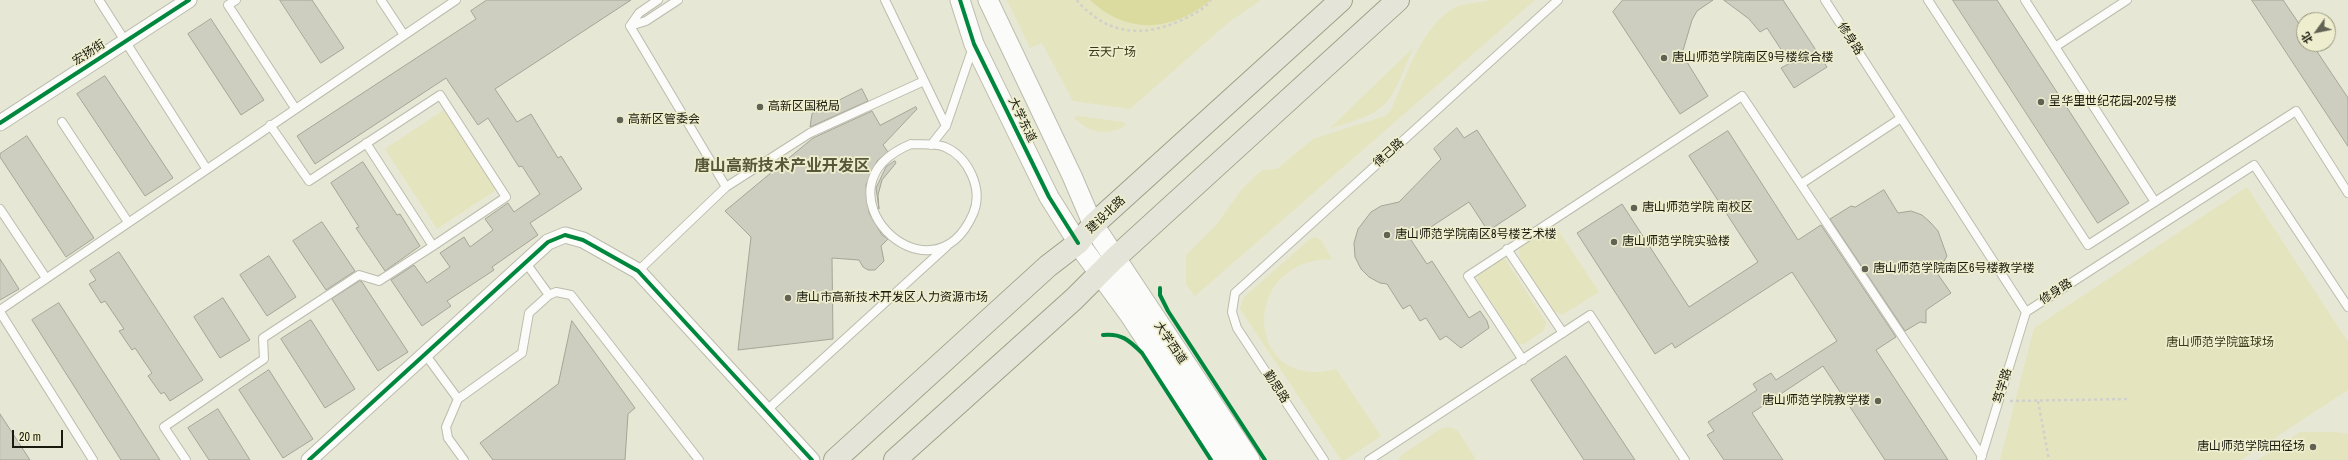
<!DOCTYPE html>
<html>
<head>
<meta charset="utf-8">
<style>
  body { margin:0 }
  #map { position:relative; width:2348px; height:460px; overflow:hidden; background:#e7e7d5; font-family:"Archivo Narrow","Noto Sans SC",sans-serif }
  canvas { display:block }
  .north { position:absolute; left:2296px; top:12px; width:40px; height:40px; box-sizing:border-box; background:#eeeece; border:1px solid #999981; border-radius:50%; rotate:237deg; font-size:11px; font-weight:700; line-height:16px; text-align:center; color:#19190e }
  .north::after { content:''; display:block; margin:auto; width:14px; height:18px; background:#616154; clip-path:polygon(50% 0,100% 100%,50% 72%,0 100%) }
  .scale { position:absolute; left:12px; top:430px; width:51px; height:18px; box-sizing:border-box; border:2px solid #19190e; border-top:0; padding-left:5px; font-size:12px; line-height:14px; white-space:nowrap; color:#19190e; -webkit-text-stroke:3px #eeeece; paint-order:stroke }
</style>
</head>
<body>
<div id="map">
<canvas width="2348" height="460"></canvas>
<div class="north">北</div>
<div class="scale">20 m</div>
</div>
<script>
const ctx = document.querySelector('canvas').getContext('2d');
ctx.lineJoin = 'round';
function fill(path, color) {
  ctx.fillStyle = color;
  ctx.fill(path, 'evenodd');
}
function stroke(path, color, width, dash) {
  ctx.strokeStyle = color;
  ctx.lineWidth = width;
  ctx.lineCap = dash ? 'butt' : 'round';
  ctx.setLineDash(dash || []);
  ctx.stroke(path);
}
function write(font, color, halo, rows, align = 'center') {
  ctx.font = font + ' "Archivo Narrow","Noto Sans SC",sans-serif';
  ctx.lineWidth = 3.5;
  ctx.setLineDash([]);
  ctx.textBaseline = 'middle';
  ctx.strokeStyle = halo;
  ctx.fillStyle = color;
  for (const [text, x, y, turn = 0] of rows) {
    ctx.save();
    ctx.translate(x, y);
    ctx.rotate((+turn || 0) * Math.PI / 180);
    ctx.textAlign = isNaN(turn) ? turn : align;
    if (halo) ctx.strokeText(text, 0, 0);
    ctx.fillText(text, 0, 0);
    ctx.restore();
  }
}
fill(new Path2D(`
  M1007,0H1261L1229,22L1130,109L1073,101L1042,43L1030,48Z
  M1490,0H1535L1195,296L1186,285V255L1216,225L1241,190L1262,170L1277,169L1313,139L1385,116L1390,112C1406,78 1420,28 1454,8C1464,3 1479,3 1490,0Z
  M1413,48C1389,104 1393,111 1330,128Z
  M444,110L496,190L437,229L385,149Z
  M1078,116L1123,122L1127,125C1107,136 1091,134 1074,118Z
  M2247,187L2348,342V390L2241,460H2000L2034,328Z
  M1554,224L1599,292L1562,315L1554,311L1520,259L1519,248Z
  M1315,237L1321,240L1332,259C1236,260 1246,394 1336,369L1381,436L1345,460H1341L1240,309L1243,298L1310,239Z
  M1505,259L1546,322L1544,330L1524,344H1519L1477,280L1478,275L1500,260Z
  M1450,427L1458,431L1476,460H1398L1403,454L1442,428Z
  M2300,432H2334L2348,434V460H2258Z`), '#e4e4bf');
fill(new Path2D(`
  M1090,0H1211C1172,32 1127,35 1090,0Z`), '#dbdba0');
const building = new Path2D(`
  M280,0H312L344,48L321,63Z
  M487,0H631L495,89L517,122L531,114L558,158L561,156L582,189L530,223L538,235L492,267L494,270L447,301L451,306L422,326L391,280L414,265L427,283L450,267L440,253L464,237L470,247L493,230L485,219L508,203L514,212L540,194L522,166L519,167L488,118L478,125L446,78L315,164L297,136L476,19L471,11Z
  M1623,0H1713L1697,11L1692,20L1682,54L1708,96L1680,114L1613,12Z
  M1724,0H1783L1827,67L1794,88L1781,68L1790,63L1767,28L1760,32L1749,19Z
  M1953,0H1997L2129,203L2098,223Z
  M2252,0H2283L2304,31V44H2312L2348,98V146Z
  M211,19L264,100L241,115L188,34Z
  M105,76L173,178L145,196L77,94Z
  M862,89L868,101L810,127L812,114Z
  M916,107L917,109L883,145L888,152L877,161L866,185L869,213L882,235L888,239L881,246L884,261L875,270H868L863,267L859,260L832,258L833,339L738,350L751,237L725,211L813,138L872,111L880,125Z
  M1457,128L1464,138L1477,130L1526,206L1488,231L1469,202L1411,240L1427,264L1432,261L1469,318L1480,311L1487,321L1489,328L1461,348L1446,336L1440,340L1426,318L1420,321L1410,305L1403,309L1387,284L1380,283L1369,277L1361,269L1355,257L1354,243L1358,229L1371,212L1381,206L1399,202L1441,159L1434,149Z
  M1728,131L1798,240L1821,225L1896,337L1876,350L1948,460H1885L1823,366L1752,413L1783,460H1724L1707,435L1714,431L1708,422L1757,390L1753,384L1771,373L1776,380L1837,341L1792,272L1675,348L1672,343L1655,354L1577,233L1622,204L1689,307L1758,262L1689,156Z
  M27,136L94,238L66,257L0,157V154Z
  M895,161L896,163L882,180L878,195L879,209L876,188L886,167Z
  M363,162L397,215L400,214L420,246L385,271L356,228L359,227L331,183Z
  M1884,190L1898,213L1911,211L1922,215L1930,222L1938,231L1947,256L1937,273L1951,293L1926,310V323L1920,322L1905,331L1830,219L1851,206L1855,207Z
  M322,222L355,271L326,290L293,241Z
  M119,252L203,380L170,401L164,392L161,394L148,376L152,373L135,348L132,350L119,331L124,329L105,301L101,303L89,284L96,280L90,271Z
  M269,256L296,297L267,316L240,275Z
  M0,259L19,289L0,300Z
  M360,281L362,282L408,352L378,371L332,299Z
  M223,298L250,340L220,358L194,317Z
  M59,303L160,460H121L32,320Z
  M311,320L355,389L325,408L281,339Z
  M572,321L635,408L628,414L625,460H493L480,443L558,384Z
  M1566,356L1635,460H1584L1531,380Z
  M269,370L313,439L283,458L239,390Z
  M218,409L250,460H209L188,428Z
  M0,414L30,460H0Z`);
fill(building, '#cecec0');
stroke(building, '#a5a597', 1);
const service = new Path2D(`
  M99,0L206,168
  M236,0L228,5L295,108
  M381,0L404,35
  M885,0L946,126
  M1825,0L2026,312
  M1928,0L2088,245L2296,111L2348,193
  M2025,0L2155,202
  M630,26L726,187
  M630,26L646,21L678,0
  M630,26L639,13L658,0
  M2055,47L2127,0
  M62,122L128,222
  M270,125L309,181L440,95L506,197L433,246L366,143
  M911,144C921,145 935,143 945,147C968,157 984,189 973,214C930,311 807,187 911,144Z
  M931,145L946,126L973,47
  M1801,184L1901,118
  M0,209L46,278
  M1507,249L1563,333
  M526,263L549,295
  M638,271L726,187L810,133L924,81
  M0,310L456,0
  M0,312L93,460
  M2026,312L2254,165L2348,307
  M425,354L458,399
  M1523,360L1468,276L1742,96L1982,456
  M767,410L947,246
  M1981,458L2026,312
  M186,460L164,427L264,359L263,338L359,275L379,281L433,246
  M464,460L448,438L446,427L458,399L522,353L529,313L549,295L556,292L571,295L699,460
  M1324,460L1237,328L1232,312L1235,293L1558,0
  M1369,460L1590,315L1685,460`);
const minor = new Path2D(`
  M0,123L189,0
  M309,460L548,242L565,235L583,240L638,271L812,460`);
const tertiary = new Path2D(`
  M960,0L974,44L1049,197L1078,243
  M988,0L1072,176L1093,225`);
const secondary = new Path2D(`
  M1093,225L1249,460
  M1078,243L1130,314L1226,460`);
const primary = new Path2D(`
  M835,460L1048,266L1078,243L1093,225L1341,0
  M895,460L1074,299L1114,259L1398,0`);
stroke(service, '#bcbcae', 10);
stroke(minor, '#bcbcae', 17);
stroke(tertiary, '#bcbcae', 21);
stroke(secondary, '#bcbcae', 23);
stroke(primary, '#a0a087', 24);
stroke(new Path2D(`
  M1077,0C1080,5 1085,9 1090,13C1119,38 1154,34 1186,18C1194,14 1206,8 1211,0
  M2010,401L2128,399
  M2038,401L2049,460`), '#d1d1cc', 2.5, [3, 3]);
stroke(service, '#fbfbf9', 8);
stroke(minor, '#fbfbf9', 15);
stroke(tertiary, '#fbfbf9', 19);
stroke(secondary, '#fbfbf9', 21);
stroke(primary, '#e5e4d9', 22);
stroke(new Path2D(`
  M960,0L974,44L1049,197L1078,243
  M0,123L189,0
  M1160,288V295L1168,311L1265,460
  M1103,335C1121,333 1129,340 1142,353L1211,460
  M309,460L548,242L565,235L583,240L638,271L812,460`), '#00873e', 4);
for (const [x, y, r, color] of [
  [1664,58,4,"#616154"],
  [2041,102,4,"#616154"],
  [760,107,4,"#616154"],
  [620,120,4,"#616154"],
  [1634,208,4,"#616154"],
  [1387,235,4,"#616154"],
  [1614,242,4,"#616154"],
  [1865,269,4,"#616154"],
  [788,298,4,"#616154"],
  [1878,401,4,"#616154"],
  [2313,447,4,"#616154"]
]) {
  const dot = new Path2D();
  dot.arc(x, y, r, 0, 2 * Math.PI);
  ctx.fillStyle = color;
  ctx.fill(dot);
  stroke(dot, '#eeeece', 1.5);
}
write('12px', '#19190e', '#eeeece', [
  ["修身路",1850,39,57],
  ["宏扬街",89,53,-33],
  ["大学东道",1022,120,64],
  ["律己路",1389,153,-42],
  ["建设北路",1106,215,-43],
  ["修身路",2056,292,-33],
  ["大学西道",1170,343,56],
  ["笃学路",2003,386,-73],
  ["勤思路",1276,387,57]
]);
write('12px', '#393917', '#eeeece', [
  ["云天广场",1112,53],
  ["唐山师范学院篮球场",2220,343]
]);
write('12px', '#19190e', '#eeeece', [
  ["唐山师范学院南区9号楼综合楼",1672,58],
  ["呈华里世纪花园-202号楼",2049,102],
  ["高新区国税局",768,107],
  ["高新区管委会",628,120],
  ["唐山师范学院 南校区",1642,208],
  ["唐山师范学院南区8号楼艺术楼",1395,235],
  ["唐山师范学院实验楼",1622,242],
  ["唐山师范学院南区6号楼教学楼",1873,269],
  ["唐山市高新技术开发区人力资源市场",796,298],
  ["唐山师范学院教学楼",1870,401,"right"],
  ["唐山师范学院田径场",2305,447,"right"]
], 'left');
write('bold 16px', '#57573c', '#eeeece', [
  ["唐山高新技术产业开发区",782,167]
]);
</script>
</body>
</html>
